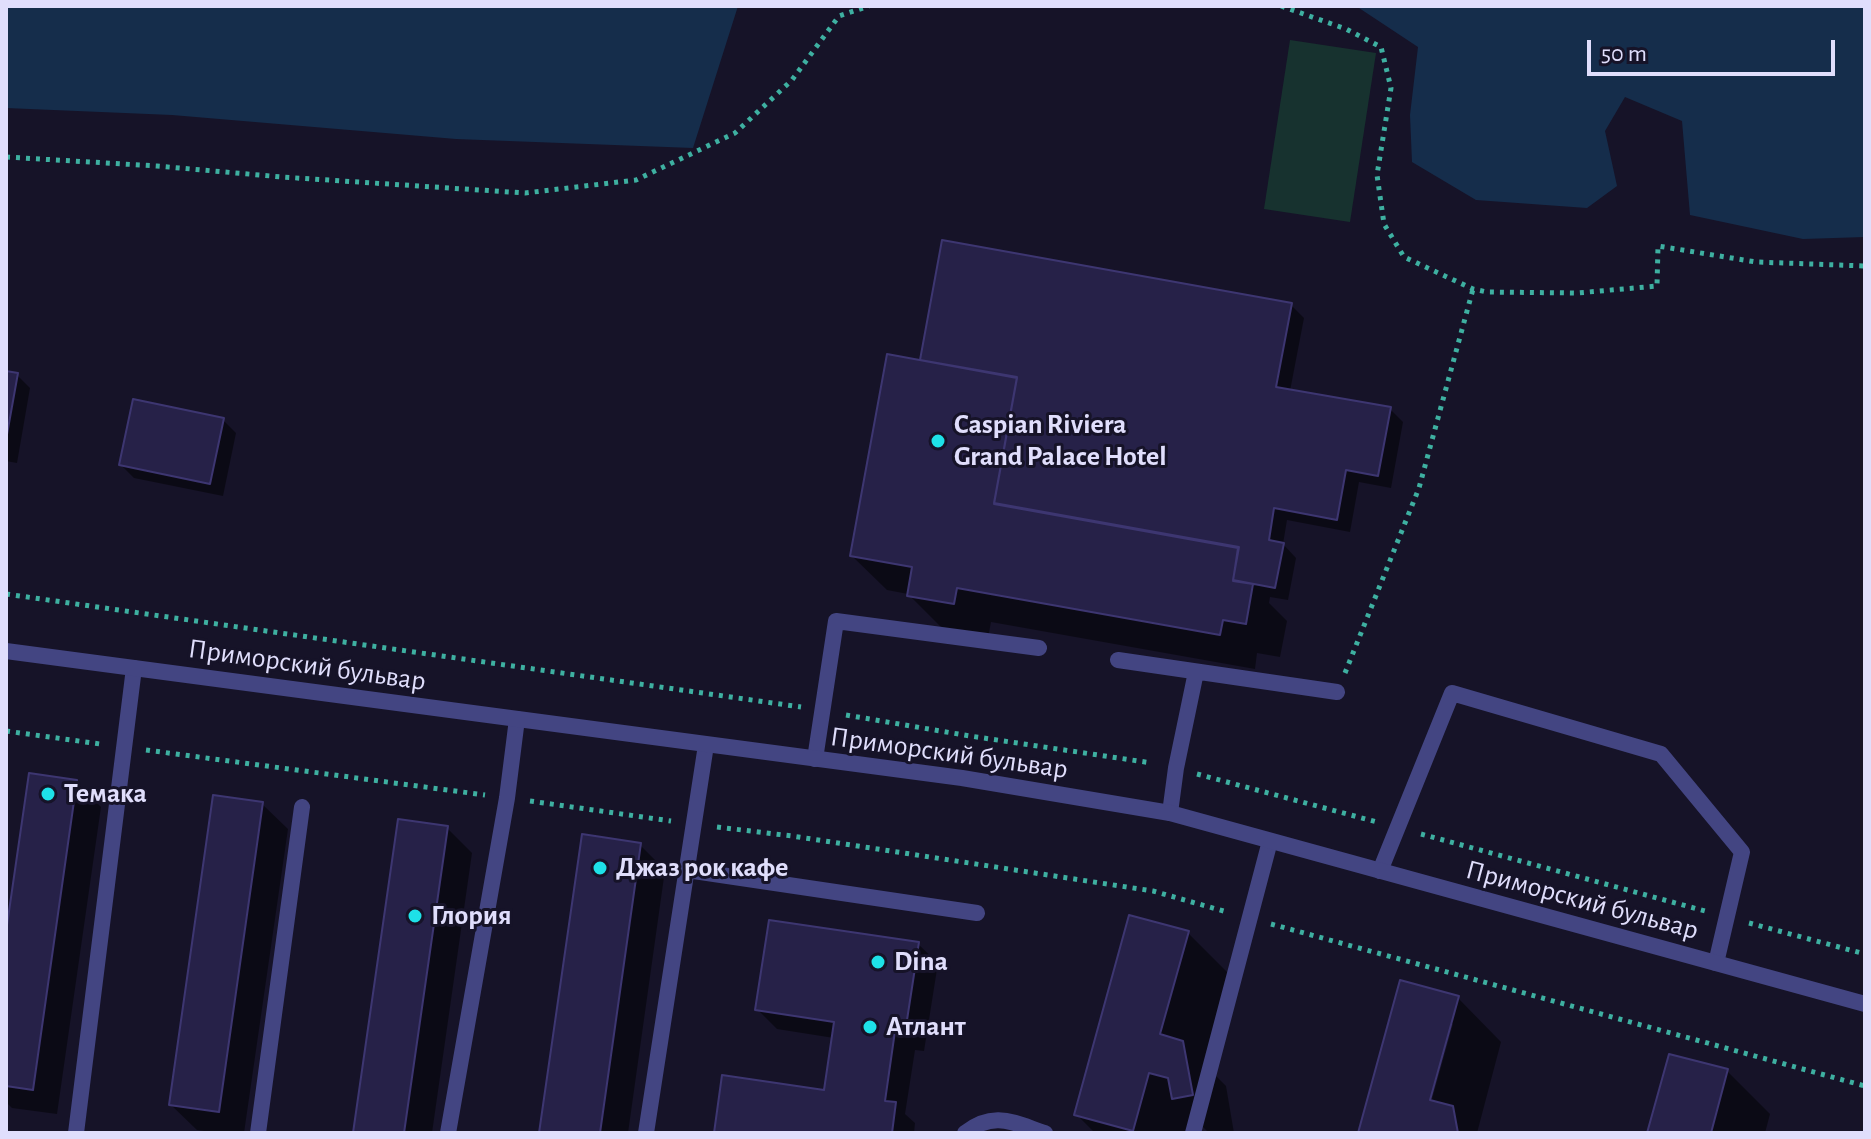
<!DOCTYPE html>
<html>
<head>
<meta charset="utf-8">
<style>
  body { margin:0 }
  #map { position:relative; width:1871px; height:1139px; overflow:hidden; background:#161328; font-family:"Alegreya Sans",sans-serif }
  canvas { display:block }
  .frame { position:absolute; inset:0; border:8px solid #e0defc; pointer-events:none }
  .scale { position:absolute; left:1587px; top:40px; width:248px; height:36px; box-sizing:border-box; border:4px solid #e0defc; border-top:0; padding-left:10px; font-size:24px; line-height:28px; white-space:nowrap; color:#e0defc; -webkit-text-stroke:6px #161328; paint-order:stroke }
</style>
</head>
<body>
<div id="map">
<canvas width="1871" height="1139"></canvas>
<div class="frame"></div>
<div class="scale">50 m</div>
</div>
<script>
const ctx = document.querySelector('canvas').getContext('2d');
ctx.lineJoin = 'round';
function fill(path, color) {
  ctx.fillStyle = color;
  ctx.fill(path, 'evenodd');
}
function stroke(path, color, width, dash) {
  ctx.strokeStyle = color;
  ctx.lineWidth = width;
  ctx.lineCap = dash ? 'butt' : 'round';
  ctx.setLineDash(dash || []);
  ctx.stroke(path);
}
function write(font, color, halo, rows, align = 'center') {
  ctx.font = font + ' "Alegreya Sans",sans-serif';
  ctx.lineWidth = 6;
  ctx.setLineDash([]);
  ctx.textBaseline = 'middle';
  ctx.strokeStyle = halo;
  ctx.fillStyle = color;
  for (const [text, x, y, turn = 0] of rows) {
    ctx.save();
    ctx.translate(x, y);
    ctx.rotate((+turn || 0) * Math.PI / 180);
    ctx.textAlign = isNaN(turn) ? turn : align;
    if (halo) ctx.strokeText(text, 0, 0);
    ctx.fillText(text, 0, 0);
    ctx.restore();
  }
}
fill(new Path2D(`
  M1290,40L1376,53L1350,222L1264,209Z`), '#17322f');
fill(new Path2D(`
  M6,6H738L693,148L456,139L172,115L6,108Z
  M1356,6H1865V237L1803,239L1690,215L1682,121L1625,97L1605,131L1617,186L1587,208L1476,200L1412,162L1410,115L1418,47Z`), '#152d4b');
fill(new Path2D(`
  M1291,305L1304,318L1290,391L1390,409L1403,422L1391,488L1359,482L1350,532L1287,520L1283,544L1296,558L1288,600L1270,597L1269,603L1287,621L1280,657L1257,653L1255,669L991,622L988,638L944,630L908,594L887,590L852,556L926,364L922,359Z
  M6,373L17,375L30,388L17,463L6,461Z
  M223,420L236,433L223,496L134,478L121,465Z
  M76,782L101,807L57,1114L12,1108L6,1102V946Z
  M262,804L288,829L244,1133H218L197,1130L171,1105Z
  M447,828L472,853L432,1133H355Z
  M640,845L665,870L628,1133H541Z
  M1187,932L1231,976L1206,1066L1226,1086L1234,1133H1209L1192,1116L1187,1133H1095L1076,1114Z
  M918,944L938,963L924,1051L915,1050L905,1114L915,1123L914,1133H716L825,1092L834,1038L777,1029L758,1010Z
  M1458,998L1501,1042L1477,1133H1360ZM1449,1024H1453L1429,1110L1425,1109Z
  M1727,1071L1770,1114L1765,1133H1649Z`), '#0007');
const building = new Path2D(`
  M942,240L1292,303L1276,387L1391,407L1378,476L1346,470L1337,520L1274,508L1269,540L1284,543L1275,588L1233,580L1239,547L994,503L1017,377L920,360Z
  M887,354L1017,378L994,504L1238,548L1233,581L1253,584L1246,624L1223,620L1220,635L957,588L954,604L907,596L912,567L850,556Z
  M6,371L18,373L6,440Z
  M133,399L224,418L210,484L119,465Z
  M29,773L77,780L33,1090L6,1086V932Z
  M213,795L263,802L219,1112L169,1105Z
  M398,819L448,826L404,1133H353Z
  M582,834L641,843L600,1133H539Z
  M1129,915L1189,931L1160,1034L1183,1041L1193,1095L1172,1099L1168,1078L1149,1073L1133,1131L1074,1115Z
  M769,920L919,942L905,1033L895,1031L885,1101L896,1102L892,1133H714L722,1075L824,1090L834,1022L755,1010Z
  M1400,980L1459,996L1430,1100L1453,1106L1458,1133H1358Z
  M1669,1054L1728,1069L1711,1133H1647Z`);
fill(building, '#262148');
stroke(building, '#3d3671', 2);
stroke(new Path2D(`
  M1281,6L1346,29L1381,47L1391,88L1377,175L1384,224L1404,257L1473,289L1487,292L1577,293L1657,286L1658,246L1756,262L1865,266
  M6,157L157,166L282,177L525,193L636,180L735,133L792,80L839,16L869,6
  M6,594L801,707
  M1345,673L1419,488L1473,289
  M846,715L970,736L1152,763
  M6,731L100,744
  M146,750L485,795
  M1197,774L1377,822
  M530,801L671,821
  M717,827L792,836L1153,891L1227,912
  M1421,834L1705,911
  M1749,923L1865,954
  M1271,924L1865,1086`), '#3eb0a1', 5, [4, 6]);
stroke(new Path2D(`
  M1118,660L1337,692
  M815,759L836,621L1039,648
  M1170,813L1176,768L1196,672
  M687,870L977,913
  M1380,871L1452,693L1661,754L1742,852L1716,963
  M76,1133L134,668
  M258,1133L302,807
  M448,1133L507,798L517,719
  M646,1133L706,745
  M965,1133C994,1110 1014,1123 1045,1133
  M1193,1133L1270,841`), '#434582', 16);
stroke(new Path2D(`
  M6,651L962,778L1170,813L1865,1004`), '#434582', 16);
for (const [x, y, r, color] of [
  [938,441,8,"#1ee1e8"],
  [48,794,8,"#1ee1e8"],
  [600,868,8,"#1ee1e8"],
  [415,916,8,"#1ee1e8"],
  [878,962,8,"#1ee1e8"],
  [870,1027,8,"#1ee1e8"]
]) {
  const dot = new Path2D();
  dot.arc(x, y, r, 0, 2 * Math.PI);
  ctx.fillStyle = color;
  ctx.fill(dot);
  stroke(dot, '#161328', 3);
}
write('bold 28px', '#e0defc', '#161328', [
  ["Caspian Riviera",954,425],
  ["Grand Palace Hotel",954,457],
  ["Темака",64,794],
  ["Джаз рок кафе",616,868],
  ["Глория",431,916],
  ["Dina",894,962],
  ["Атлант",886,1027]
], 'left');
write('28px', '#e0defc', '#161328', [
  ["Приморский бульвар",307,665,8],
  ["Приморский бульвар",949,753,8],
  ["Приморский бульвар",1582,900,15]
]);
</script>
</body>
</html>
